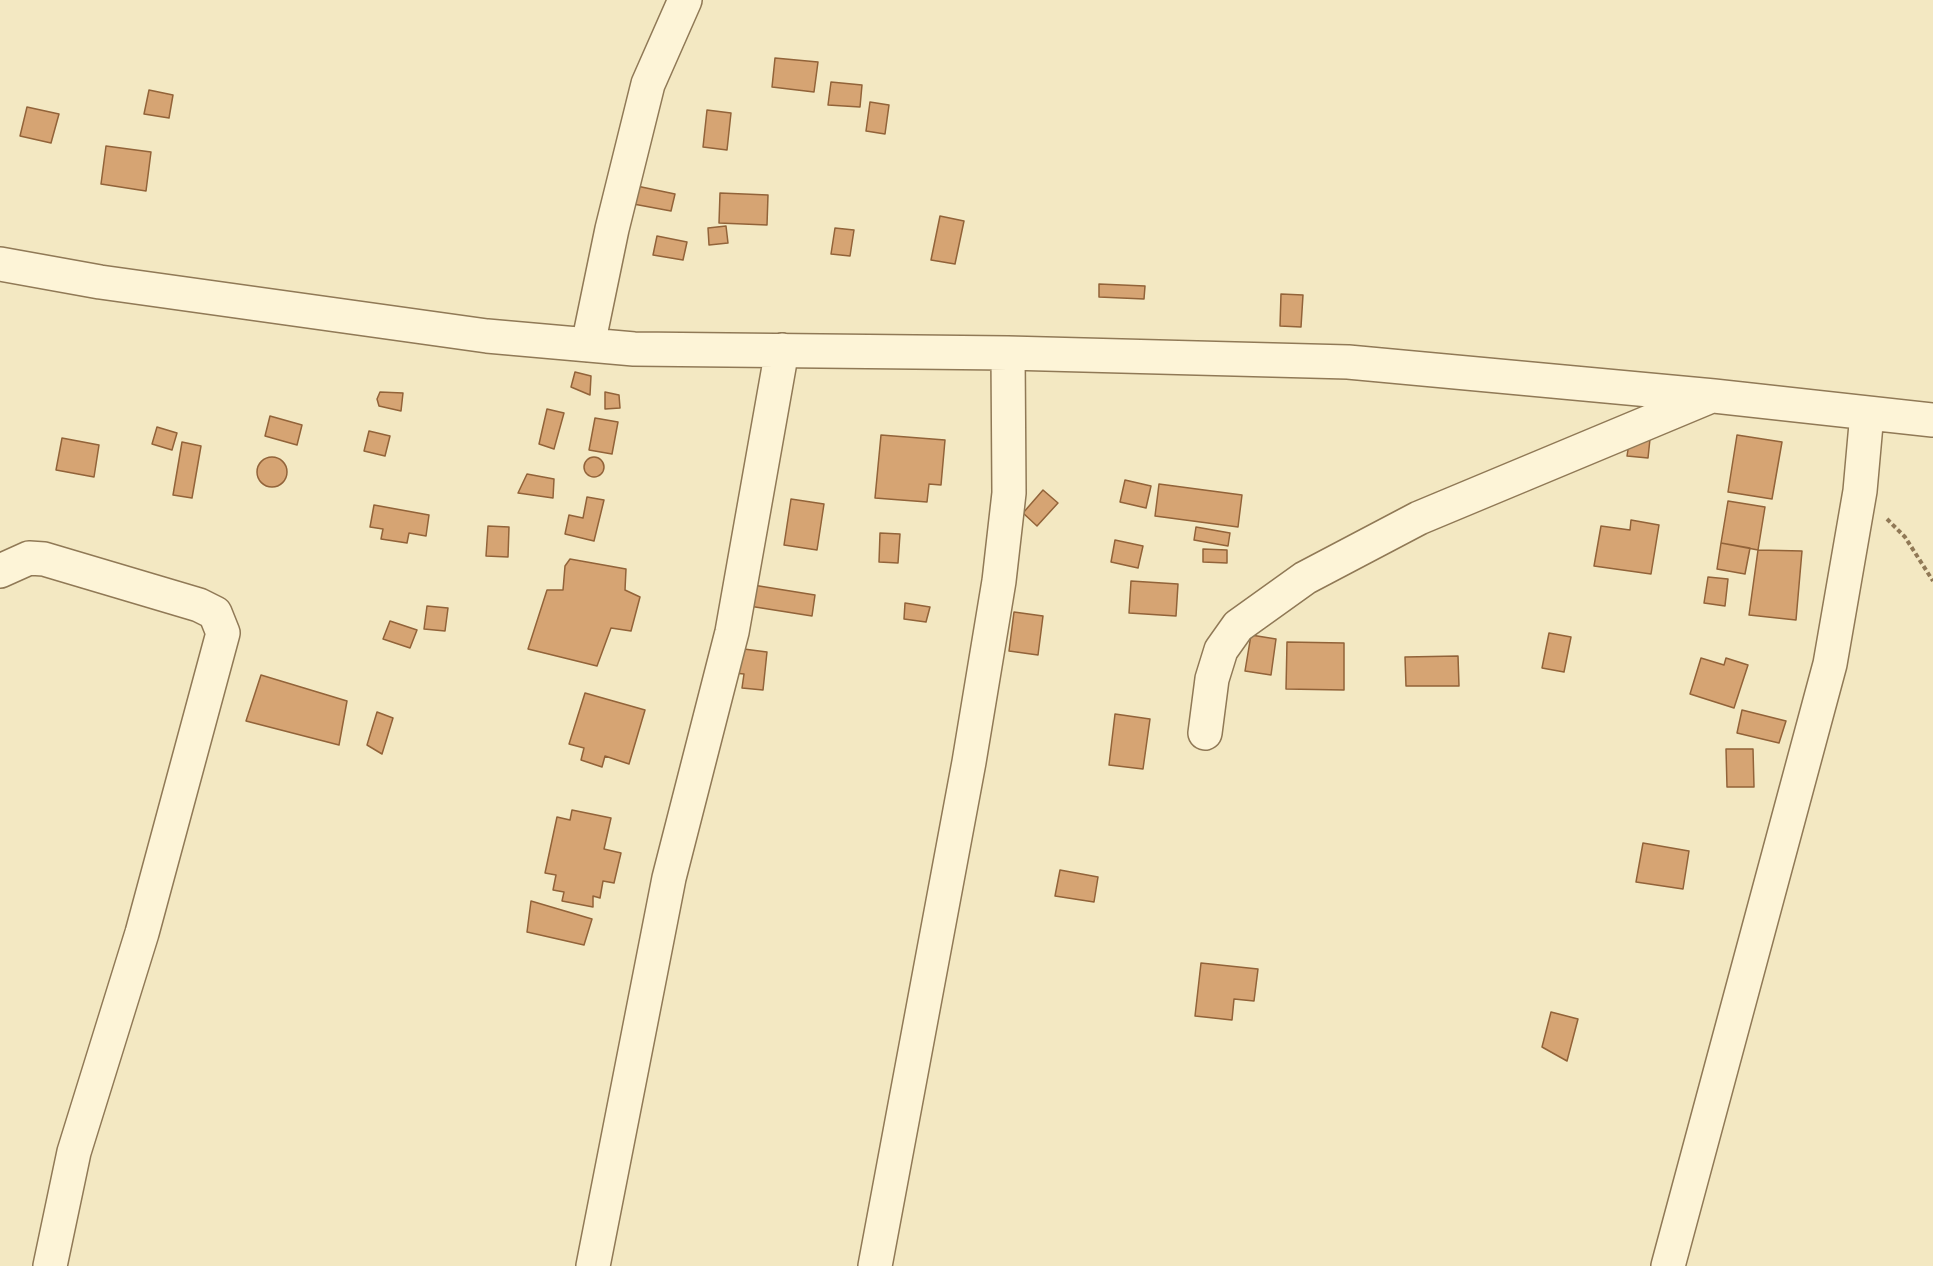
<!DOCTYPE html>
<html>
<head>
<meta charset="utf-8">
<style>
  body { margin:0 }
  canvas { display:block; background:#f3e8c2 }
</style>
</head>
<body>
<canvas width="1933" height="1266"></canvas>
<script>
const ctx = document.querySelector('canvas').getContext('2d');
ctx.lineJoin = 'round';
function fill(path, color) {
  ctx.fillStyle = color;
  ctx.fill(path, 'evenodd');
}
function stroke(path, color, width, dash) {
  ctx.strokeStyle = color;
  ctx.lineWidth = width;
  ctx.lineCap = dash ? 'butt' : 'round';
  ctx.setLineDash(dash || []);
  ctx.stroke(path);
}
const building = new Path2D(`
  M775,58L818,62L814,92L772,87Z
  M831,82L862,85L860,107L828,105Z
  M149,90L173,95L169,118L144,114Z
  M870,102L889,105L885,134L866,131Z
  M27,107L59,114L51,143L20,136Z
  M707,110L731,113L727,150L703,147Z
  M106,146L151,152L146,191L101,184Z
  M632,185L675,194L671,211L628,203Z
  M720,193L768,195L767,225L719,223Z
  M940,216L964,221L955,264L931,260Z
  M726,226L728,243L709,245L708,228Z
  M835,228L854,230L850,256L831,254Z
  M657,236L687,242L683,260L653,255Z
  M1099,284L1145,286L1144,299L1099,297Z
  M1281,294L1303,295L1301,327L1280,326Z
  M575,372L591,376L590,395L571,387Z
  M380,392L403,393L401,411L379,406L377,399Z
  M605,392L619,395L620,408L605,409Z
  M547,409L564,413L554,449L539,444Z
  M270,416L302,425L297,445L265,436Z
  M595,418L618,422L612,454L589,450Z
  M157,427L177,433L172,450L152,444Z
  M369,431L390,436L385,456L364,451Z
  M881,435L945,440L941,485L929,484L927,502L875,498Z
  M1737,435L1782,442L1772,499L1728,492Z
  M1630,437L1650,439L1648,458L1627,456Z
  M62,438L99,445L94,477L56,470Z
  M182,442L201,446L192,498L173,495Z
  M584 467a10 10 0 1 1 20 0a10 10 0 1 1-20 0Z
  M257 472a15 15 0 1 1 30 0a15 15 0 1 1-30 0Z
  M527,474L554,479L553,498L518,493Z
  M1125,480L1151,486L1146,508L1120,502Z
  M1159,484L1242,495L1238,527L1155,516Z
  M1043,490L1058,503L1037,526L1023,513Z
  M587,497L604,500L594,541L565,534L569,515L583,518Z
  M791,499L824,504L817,550L784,545Z
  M1728,501L1765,507L1758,550L1721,543Z
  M374,505L429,515L426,536L409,533L407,543L381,539L383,529L370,527Z
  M1631,520L1659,525L1651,574L1594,566L1601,526L1630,530Z
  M488,526L509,527L508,557L486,556Z
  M1196,527L1230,533L1228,546L1194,540Z
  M880,533L900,534L898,563L879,562Z
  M1115,540L1143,546L1138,568L1111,562Z
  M1721,543L1750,548L1745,574L1717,569Z
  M1203,549L1227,550V563L1203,562Z
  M1758,550L1802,551L1796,620L1749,615Z
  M570,559L626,569L625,590L640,597L631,631L611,628L597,666L528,649L547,590H563L565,566Z
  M1708,577L1728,579L1725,606L1704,603Z
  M1131,581L1178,584L1176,616L1129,613Z
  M753,585L815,595L812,616L749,606Z
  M905,603L930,607L926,622L904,619Z
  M427,606L448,608L445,631L424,629Z
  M1014,612L1043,616L1038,655L1009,651Z
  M390,621L417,630L410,648L383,639Z
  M1549,633L1571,637L1564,672L1542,668Z
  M1251,635L1276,639L1271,675L1245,671Z
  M1287,642L1344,643V690L1286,689Z
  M736,648L767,652L763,690L742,688L744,674L734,673Z
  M1458,656L1459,686H1406L1405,657Z
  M1701,658L1724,665L1726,658L1748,665L1734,708L1690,694Z
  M261,675L347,701L339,745L246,721Z
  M585,693L645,710L629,764L605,756L602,767L581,760L584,748L569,744Z
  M1742,710L1786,721L1779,743L1737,733Z
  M377,712L393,718L382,754L367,745Z
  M1115,714L1150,719L1143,769L1109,765Z
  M1726,749H1753L1754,787H1727Z
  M572,810L611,818L604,849L621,853L614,883L603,881L600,898L593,896V907L562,901L564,892L553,890L556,875L545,873L557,817L570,820Z
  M1643,843L1689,851L1683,889L1636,882Z
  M1060,870L1098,877L1094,902L1055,896Z
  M531,901L592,919L584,945L527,932Z
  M1201,963L1258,969L1254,1001L1234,999L1232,1020L1195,1016Z
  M1551,1012L1578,1019L1567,1061L1542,1047Z`);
fill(building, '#d6a473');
stroke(building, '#926339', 1.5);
const minor = new Path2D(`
  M0,264L100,282L487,336L634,349L1008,353L1348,362L1714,396L1933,420
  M588,345L612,229L648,84L685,0
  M0,571L29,558L44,559L199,605L215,613L223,633L142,933L74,1152L50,1266
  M1205,733L1212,679L1221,650L1238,626L1305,578L1419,518L1709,397
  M593,1266L669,878L732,632L782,350
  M875,1266L969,762L999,581L1009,493L1008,353
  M1668,1266L1830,664L1860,491L1867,413`);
stroke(minor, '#907956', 36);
stroke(new Path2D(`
  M1887,519L1905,537L1933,581`), '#907956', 4, [4.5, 3]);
stroke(minor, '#fdf4d7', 33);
</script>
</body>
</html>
